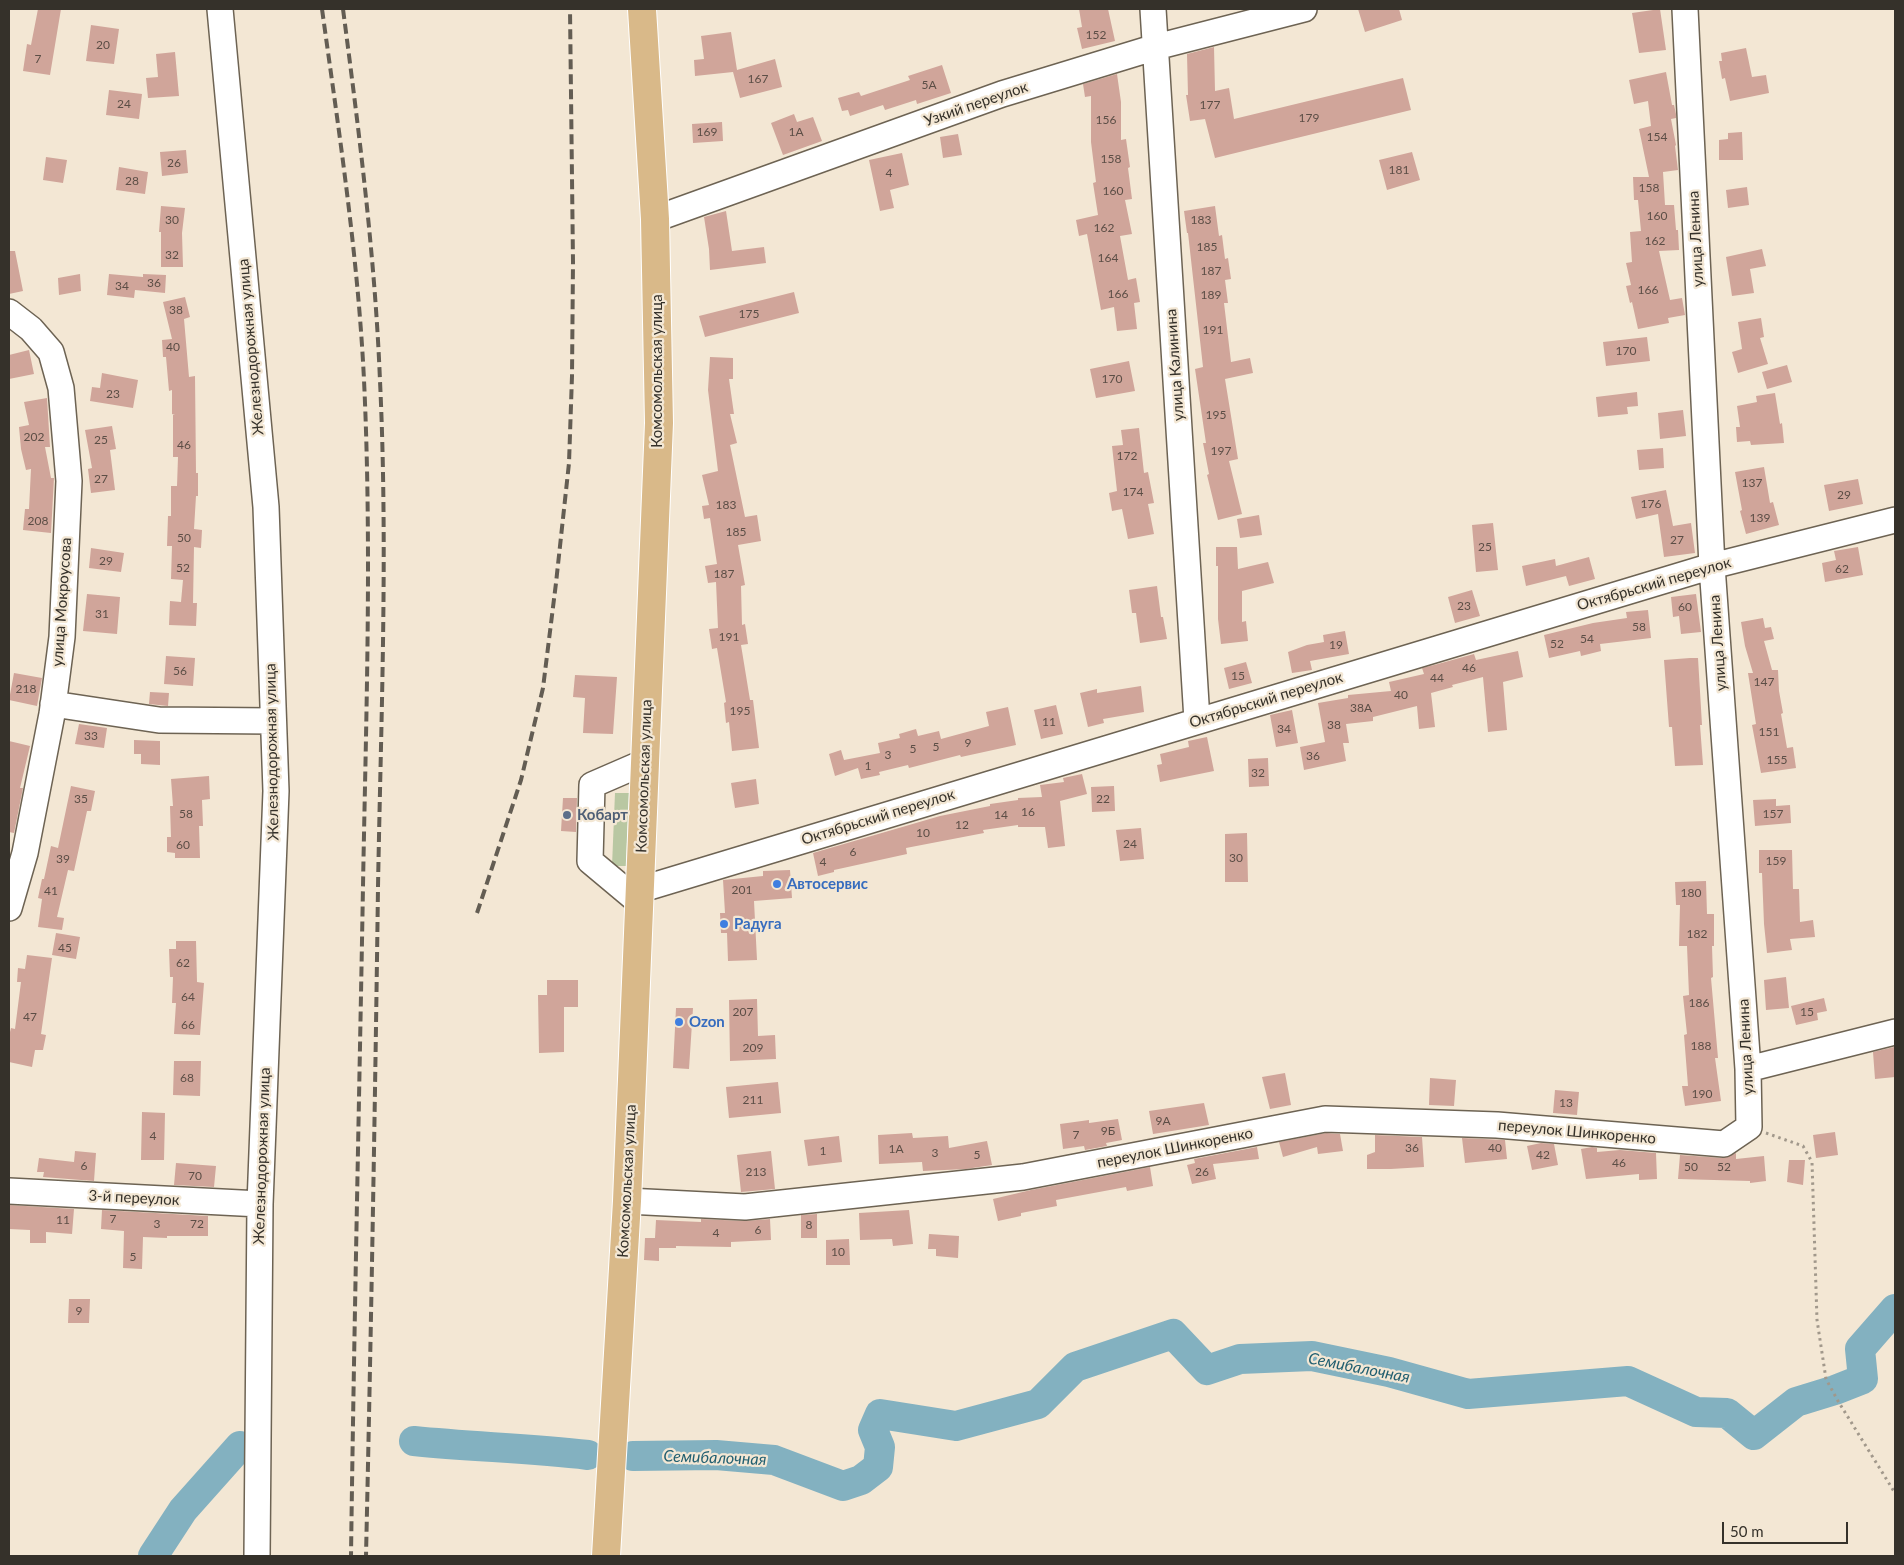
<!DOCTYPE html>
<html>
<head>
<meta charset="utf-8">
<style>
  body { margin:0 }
  #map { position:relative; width:1904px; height:1565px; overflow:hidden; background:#f3e7d4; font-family:Lato,sans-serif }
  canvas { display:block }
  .frame { position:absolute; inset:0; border:10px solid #35312a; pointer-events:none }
  .scale { position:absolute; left:1722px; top:1522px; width:126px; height:22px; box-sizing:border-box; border:2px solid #35312a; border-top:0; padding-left:6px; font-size:15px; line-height:18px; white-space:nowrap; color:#35312a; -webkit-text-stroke:4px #f3e7d4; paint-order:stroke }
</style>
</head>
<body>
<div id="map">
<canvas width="1904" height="1565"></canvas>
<div class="frame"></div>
<div class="scale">50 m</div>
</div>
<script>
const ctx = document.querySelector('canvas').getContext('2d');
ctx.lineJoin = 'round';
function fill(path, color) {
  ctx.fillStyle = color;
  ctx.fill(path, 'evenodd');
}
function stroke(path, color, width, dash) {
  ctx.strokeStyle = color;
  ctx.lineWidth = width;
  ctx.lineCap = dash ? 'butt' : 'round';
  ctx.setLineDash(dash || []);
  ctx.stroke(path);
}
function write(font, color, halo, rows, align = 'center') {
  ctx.font = font + ' Lato,sans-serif';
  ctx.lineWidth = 4.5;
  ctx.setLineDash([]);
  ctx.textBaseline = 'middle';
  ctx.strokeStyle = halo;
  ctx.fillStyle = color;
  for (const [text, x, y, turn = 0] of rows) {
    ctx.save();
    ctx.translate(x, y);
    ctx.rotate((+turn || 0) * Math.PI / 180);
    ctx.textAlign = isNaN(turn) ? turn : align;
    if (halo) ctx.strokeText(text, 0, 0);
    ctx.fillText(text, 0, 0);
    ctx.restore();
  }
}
fill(new Path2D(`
  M615,793H629L626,866H612Z`), '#b9c7a2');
stroke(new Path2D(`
  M414,1441C472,1447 530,1448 588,1455
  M633,1456L716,1455L774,1460L843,1486L861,1480L878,1467L880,1447L873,1430L880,1414L956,1426L1038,1404L1075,1367L1173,1334L1207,1370L1240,1359L1312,1356L1389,1372L1468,1394L1628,1381L1696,1412L1727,1413L1754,1435L1796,1402L1835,1390L1863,1379L1860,1349L1895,1309
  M153,1556L183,1510L240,1446`), '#83b1c0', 30);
fill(new Path2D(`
  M38,9H61L50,75L23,71L27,44L31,45Z
  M1079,9H1108L1115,41L1082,49L1077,28L1082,27Z
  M1358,9H1399L1402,20L1365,32Z
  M1660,9L1666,50L1639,53L1632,13Z
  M91,25L119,29L114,64L86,61Z
  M731,32L737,70L775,59L782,87L740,98L733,72L695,76L694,60L704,59L701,36Z
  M1214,47L1215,91L1229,88L1234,119L1403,78L1411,110L1215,158L1205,119L1190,121L1186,95H1188L1187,54Z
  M1746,48L1752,77L1766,75L1769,93L1730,101L1725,78L1722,79L1719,61H1722L1721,53Z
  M175,52L179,96L148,98L146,78L158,77L156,54Z
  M942,65L951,93L917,104L916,100L885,110L883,105L850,116L848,110L842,111L838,98L859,92L861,96L910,80L908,76Z
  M1666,72L1672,105H1674L1676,114V118L1671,119L1676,145L1675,146L1678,170L1663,172L1665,205H1674L1676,230H1678L1679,250L1659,251L1670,300L1682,298L1685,315L1668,318L1669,323L1638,329L1632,302L1630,303L1626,286L1631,285L1626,263L1632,262L1630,232L1641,231L1638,200H1634L1633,177H1649L1639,129L1651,126L1648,101L1634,104L1629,80Z
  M1117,74L1121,102V140L1126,139L1130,167L1128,168L1132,199L1125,200L1132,234L1120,236L1128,280L1136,278L1140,302L1134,303L1137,329L1117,331L1114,307L1101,310L1087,234L1079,236L1076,220L1098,215L1093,183L1096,182L1091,142V96L1085,97L1083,84Z
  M109,90L142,94L139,119L106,115Z
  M794,114L797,122L813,117L822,141L783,155L771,123Z
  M722,122L723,141L693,143L692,124Z
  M1742,132L1743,160H1719V140L1728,139V133Z
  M958,134L962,155L943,158L940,137Z
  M186,150L188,173L162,176L160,152Z
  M1412,152L1420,180L1387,190L1379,160Z
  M902,153L909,185L890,190L894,208L880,211L869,160Z
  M46,157L67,160L63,183L43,180Z
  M119,167L148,172L145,194L116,190Z
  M1747,187L1749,205L1728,208L1726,190Z
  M161,206L185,208L182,233L183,267H161V232H159Z
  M1215,206L1219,236L1222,235L1225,259L1228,258L1231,279L1225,280L1228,303H1224L1231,362L1250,358L1253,373L1225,379L1238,459L1229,461L1242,514L1218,520L1207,475L1209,474L1203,443H1206L1195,369L1203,367L1188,233H1187L1184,211Z
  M726,211L732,251L764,247L766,263L710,270L709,249L704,217Z
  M1762,249L1766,266L1750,269L1754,293L1732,296L1726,257Z
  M9,251H15L23,291L9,294Z
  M80,274L81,291L59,295L58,278Z
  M109,274L143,277V274L166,275L165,293L135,290L134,298L107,295Z
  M794,292L799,313L705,337L699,316Z
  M185,297L190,317L184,319L189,377L195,376L196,473H198V496H196L194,529L202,530L201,548L194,547L193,603H197L196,626L169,625L170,601L181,602L183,580L171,579L172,546H167L168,516H171V486H177L178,457H173V415H175L172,414V390L169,391L166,357H163L162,340L172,339L163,302Z
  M1761,318L1764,337L1760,338L1768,364L1738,373L1732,352L1742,349L1738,322Z
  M1647,337L1650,361L1606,366L1603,342Z
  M29,350L34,374L9,379V355Z
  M710,357L733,358V379H729L734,414H730L737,443L730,445L745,517L757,515L761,541L738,545L745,585L741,586L742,625L745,624L748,644L741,645L750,700H753L759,748L732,751L729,722L726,723L724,703L726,702L717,648L712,649L709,629L718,628L716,582L708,583L705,566L717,564L710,518L704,519L702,506L709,505L702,475L718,471L708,390Z
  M1129,361L1135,391L1096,398L1090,369Z
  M1787,365L1792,382L1767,389L1762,372Z
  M102,373L138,380L133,408L90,401L92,387L100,388Z
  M1637,392L1638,406L1627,407L1628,414L1598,417L1596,397Z
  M1775,393L1780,424L1782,423L1784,443L1751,445L1750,441L1737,442L1736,427H1740L1737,406L1757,402L1756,396Z
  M47,398L50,447H45L51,478H54L51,533L23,530L25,509H29L31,469L26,470L21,449L19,427L29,425L24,402Z
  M1683,410L1686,436L1660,439L1658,413Z
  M112,426L116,449L110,450L115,490L91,493L88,469L92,468L85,430Z
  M1139,428L1144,473L1148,472L1154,503L1148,504L1154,534L1128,539L1122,509L1112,511L1109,493L1117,491L1112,446L1123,445L1121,430Z
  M1663,448L1664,468L1639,470L1637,450Z
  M1764,467L1770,503L1773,502L1779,525L1746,534L1740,511L1742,510L1735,472Z
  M1858,479L1863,504L1829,511L1824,485Z
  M1666,490L1673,526L1691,523L1695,553L1664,557L1658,514L1636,519L1631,497Z
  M1259,515L1262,535L1240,538L1237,519Z
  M1493,523L1498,570L1476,572L1472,525Z
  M1216,547H1237L1238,569L1268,562L1274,583L1242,591V622L1246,621L1248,641L1221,644L1218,619V566H1216Z
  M1858,547L1863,575L1825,582L1822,563L1836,560L1834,551Z
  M91,548L124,553L121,572L89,568Z
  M1589,557L1595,579L1569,586L1566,576L1526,586L1522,566L1555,559L1556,566Z
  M1157,586L1161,617H1163L1167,639L1140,643L1136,613H1132L1129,590Z
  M1472,590L1480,616L1455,623L1448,597Z
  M87,594L120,597L117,634L83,631Z
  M1696,594L1701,632L1681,634L1679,616L1673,617L1671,597Z
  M1648,610L1651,638L1600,644L1601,651L1581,656L1580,651L1549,658L1544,635L1593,623L1627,618L1626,612Z
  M1763,618L1765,628L1771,627L1774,639L1764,641L1772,670H1778L1779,691L1783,713L1781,714L1787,748L1793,747L1796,768L1761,773L1752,725L1756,724L1748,673H1753L1745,646L1741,622Z
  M1345,631L1349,654L1310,661L1312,670L1292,673L1288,652L1307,645L1324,642L1323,635Z
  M1518,651L1523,677L1503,682L1507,730L1488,732L1483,677L1452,685L1453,687L1431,693L1435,727L1419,729L1417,706L1373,717V721L1346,724L1349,743H1343L1346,761L1304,770L1300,747L1325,742L1318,703L1348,698V695L1391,691L1389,682L1424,674L1422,668L1438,664L1474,654L1476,660Z
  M166,656L195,658L193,686L164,684Z
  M1690,658H1698L1702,725H1700L1703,765L1675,766L1672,727H1669L1664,660Z
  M1246,662L1252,683L1229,689L1224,668Z
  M14,673L42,678L37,706L9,700Z
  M575,675L617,677L613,734L583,733L585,698L573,697Z
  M1141,686L1144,712L1103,719L1104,723L1088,727L1080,693L1097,689V693Z
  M150,692L169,693L168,706L149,704Z
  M1056,705L1063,734L1041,739L1034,710Z
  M1008,707L1016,745L961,757L960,755L909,768L908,765L879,772L880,775L861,779L858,768L835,776L829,754L841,750L844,760L880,753L878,743L900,738L899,734L916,729L918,736L939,731L941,739L989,726L986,712Z
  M1292,710L1298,743L1276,747L1270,715Z
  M79,724L107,728L104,748L75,744Z
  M1207,737L1214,771L1160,782L1157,765L1162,764L1160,754L1189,747L1188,741Z
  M134,740L160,741V765L141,764V754H134Z
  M9,741L30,746L20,788H23L14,833L9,832Z
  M1268,758L1269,786L1249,787L1248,759Z
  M1082,774L1087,794L1060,801L1065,846L1048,848L1045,827H1018V825L983,830L984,833L906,848L907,854L834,870V872L818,876L813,853L940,816L990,806V804L1018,800V798L1042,797L1040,785L1064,782L1063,778Z
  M209,776L210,799L202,800L203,826H199L200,858H175V853L167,852V837H171L170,806H173L171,779Z
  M756,779L759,804L735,808L731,783Z
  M71,786L95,791L91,811H87L74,871L68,870L57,917L64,918L62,930L38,927L42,899L38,898L42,879H44L51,846L58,848Z
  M1114,786L1115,811L1092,812L1091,787Z
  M563,798H577L576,832L561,831Z
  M1776,799V806L1790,805L1791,823L1755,826L1753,800Z
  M1141,828L1144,859L1120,861L1116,830Z
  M1247,833L1248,882H1225V834Z
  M1759,850H1792L1793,889H1799L1800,922L1813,920L1815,937L1790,939L1792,950L1767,953L1764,924L1762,873H1759Z
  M790,870L792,898L754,901L757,960L728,961L727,933H721L720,913H725L723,880L763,876V871Z
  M1706,881L1707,914H1714V946H1712L1713,977L1711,978L1718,1058H1715L1721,1101L1685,1106L1682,1086H1688L1684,1035L1687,1034L1683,996L1689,995L1687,946H1679L1680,905H1676L1675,882Z
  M56,933L80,937L76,959L52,955Z
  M176,941H196L197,982L204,983L200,1035L174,1034L176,1003H172L173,977H170L169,949H176Z
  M27,955L52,958L41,1034L46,1035L43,1050H35L32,1067L9,1062V1036L11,1028L15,1029L21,982H17L18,968L25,969Z
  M1786,977L1789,1008L1766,1010L1764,980Z
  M547,980H578V1007H564V1052L539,1053L538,995H547Z
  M1824,998L1827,1011L1817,1013L1818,1020L1796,1025L1791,1006Z
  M757,999L758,1036L775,1035L776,1059L730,1061L729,1000Z
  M676,1008H693L689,1069L673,1068Z
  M1894,1047L1895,1077L1875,1079L1873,1052Z
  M174,1061H201L200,1096L173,1095Z
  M1285,1073L1291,1105L1270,1109L1262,1077Z
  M1430,1078L1456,1080L1454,1106L1429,1105Z
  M778,1082L781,1113L729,1118L726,1087Z
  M1555,1090L1579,1092L1577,1115L1553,1113Z
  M1204,1103L1209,1125L1153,1134L1149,1111Z
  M142,1112L165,1113L164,1160H141Z
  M1118,1119L1122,1140L1106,1143L1107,1146L1085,1150L1084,1146L1063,1149L1060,1124L1089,1120V1123Z
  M1835,1132L1838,1155L1816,1158L1813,1135Z
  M912,1133L913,1138L948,1136L949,1148L987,1141L992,1165L966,1169L923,1171L922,1162L879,1164L878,1135Z
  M1326,1133L1340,1134L1343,1151L1318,1154L1317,1147L1283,1157L1279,1142Z
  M1375,1135L1422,1137L1424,1167L1391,1169H1367V1155L1375,1152Z
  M839,1136L842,1162L808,1166L804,1140Z
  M1462,1138L1505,1140L1507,1159L1465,1163Z
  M1541,1143L1554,1144L1558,1165L1532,1170L1527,1146Z
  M1257,1147L1259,1159L1213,1164L1216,1179L1192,1184L1187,1165L1195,1163L1194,1159Z
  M1592,1147L1597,1148V1152L1620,1150L1656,1153L1657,1179L1639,1180V1174L1586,1179L1581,1149Z
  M75,1151L96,1153L94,1181L43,1177L44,1172H37L39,1158L74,1162Z
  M771,1151L775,1189L741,1192L737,1155Z
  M1736,1153V1159L1764,1156L1766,1181L1750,1183V1181L1678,1179L1680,1155L1723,1158Z
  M1789,1160H1805L1803,1185L1787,1182Z
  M176,1163L216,1166L214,1187L174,1185Z
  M1150,1167L1153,1186L1127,1191L1126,1187L1056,1200L1057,1206L1021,1213V1216L998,1221L993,1199L1031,1190Z
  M9,1205L74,1209L72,1234L46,1232V1243H30V1230L9,1229Z
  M102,1210L208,1216V1236H167V1238L143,1237L142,1269L123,1268L124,1231L101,1229Z
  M909,1210L913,1244L893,1246L892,1239L860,1240L859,1213Z
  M817,1214V1238H801V1215Z
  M701,1219L744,1221L770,1219L771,1240L731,1242V1247L676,1246V1248H659V1261L644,1260L645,1238H655L656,1220L701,1222Z
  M929,1234L959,1236L958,1258L936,1256V1249H928Z
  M849,1239L850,1265H826V1240Z
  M69,1299H90L89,1323H68Z`), '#d0a59a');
const minor = new Path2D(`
  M220,9L266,507L276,791L260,1204L257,1556
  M1153,9L1197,720
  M655,219L1002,94L1156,47L1304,9
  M9,312L31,329L51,352L61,388L69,481L62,637L52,714L25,853L9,908
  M53,704L159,720L273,721
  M639,890L1712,566L1895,520
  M639,902L590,861L592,785L645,762
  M1748,1069L1895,1032
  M9,1191L260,1204
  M627,1201L745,1207L1023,1177L1325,1119L1497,1125L1724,1144L1749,1127L1748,1069L1712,566L1685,9`);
const major = new Path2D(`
  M606,1556L627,1201L659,423L655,219L642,9`);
stroke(minor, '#6d6353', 28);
stroke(major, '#fff', 30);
stroke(new Path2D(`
  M1766,1133L1803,1146L1812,1162L1817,1320L1826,1379L1838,1401L1895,1493`), '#a1988b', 3, [2.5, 4]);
stroke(minor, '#fff', 25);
stroke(major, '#d9b989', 28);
stroke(new Path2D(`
  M322,9C339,132 358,256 364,380C372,549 366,718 363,886C359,1110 354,1333 351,1556
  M343,9C359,132 375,256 380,381C388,549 381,718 378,887C375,1110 371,1333 366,1556
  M477,913L521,780L543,688L556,583L569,463L572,376L573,262L570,9`), '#635d53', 4, [10, 5]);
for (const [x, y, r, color] of [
  [567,815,5,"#5c6f8a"],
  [777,884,5,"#3f7fe0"],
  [724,924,5,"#3f7fe0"],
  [679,1022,5,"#3f7fe0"]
]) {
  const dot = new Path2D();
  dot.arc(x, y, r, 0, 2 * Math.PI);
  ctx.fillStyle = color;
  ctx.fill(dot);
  stroke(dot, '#f3e7d4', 2);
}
write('12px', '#5c4e46', null, [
  ["152",1096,35],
  ["20",103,45],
  ["7",38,59],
  ["167",758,79],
  ["5А",929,85],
  ["24",124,104],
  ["177",1210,105],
  ["179",1309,118],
  ["156",1106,120],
  ["169",707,132],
  ["1А",796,132],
  ["154",1657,137],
  ["158",1111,159],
  ["26",174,163],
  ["181",1399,170],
  ["4",889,173],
  ["28",132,181],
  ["158",1649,188],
  ["160",1113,191],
  ["160",1657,216],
  ["30",172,220],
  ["183",1201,220],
  ["162",1104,228],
  ["162",1655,241],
  ["185",1207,247],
  ["32",172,255],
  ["164",1108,258],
  ["187",1211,271],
  ["36",154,283],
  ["34",122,286],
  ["166",1648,290],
  ["166",1118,294],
  ["189",1211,295],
  ["38",176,310],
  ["175",749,314],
  ["191",1213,330],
  ["40",173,347],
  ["170",1626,351],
  ["170",1112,379],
  ["23",113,394],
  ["195",1216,415],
  ["202",34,437],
  ["25",101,440],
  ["46",184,445],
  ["197",1221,451],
  ["172",1127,456],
  ["27",101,479],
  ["137",1752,483],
  ["174",1133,492],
  ["29",1844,495],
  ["176",1651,504],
  ["183",726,505],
  ["139",1760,518],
  ["208",38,521],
  ["185",736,532],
  ["50",184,538],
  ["27",1677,540],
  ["25",1485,547],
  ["29",106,561],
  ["52",183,568],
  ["62",1842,569],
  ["187",724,574],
  ["23",1464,606],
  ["60",1685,607],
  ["31",102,614],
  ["58",1639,627],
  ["191",729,637],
  ["54",1587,639],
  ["52",1557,644],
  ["19",1336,645],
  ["46",1469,668],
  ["56",180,671],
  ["15",1238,676],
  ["44",1437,678],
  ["147",1764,682],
  ["218",26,689],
  ["40",1401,695],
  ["38А",1361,708],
  ["195",740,711],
  ["11",1049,722],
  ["38",1334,725],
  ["34",1284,729],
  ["151",1769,732],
  ["33",91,736],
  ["9",968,743],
  ["5",936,747],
  ["5",913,749],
  ["3",888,755],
  ["36",1313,756],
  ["155",1777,760],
  ["1",868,766],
  ["32",1258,773],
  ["35",81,799],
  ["22",1103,799],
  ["16",1028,812],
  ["58",186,814],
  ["157",1773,814],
  ["14",1001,815],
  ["12",962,825],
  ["10",923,833],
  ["24",1130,844],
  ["60",183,845],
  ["6",853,852],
  ["30",1236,858],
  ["39",63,859],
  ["159",1776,861],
  ["4",823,862],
  ["201",742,890],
  ["41",51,891],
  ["180",1691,893],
  ["182",1697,934],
  ["45",65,948],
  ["62",183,963],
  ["64",188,997],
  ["186",1699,1003],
  ["207",743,1012],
  ["15",1807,1012],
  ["47",30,1017],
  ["66",188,1025],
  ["188",1701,1046],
  ["209",753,1048],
  ["68",187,1078],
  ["190",1702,1094],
  ["211",753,1100],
  ["13",1566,1103],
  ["9А",1163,1121],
  ["9Б",1108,1131],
  ["7",1076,1135],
  ["4",153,1136],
  ["36",1412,1148],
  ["40",1495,1148],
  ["1А",896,1149],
  ["1",823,1151],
  ["3",935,1153],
  ["5",977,1155],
  ["42",1543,1155],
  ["46",1619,1163],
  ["6",84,1166],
  ["50",1691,1167],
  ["52",1724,1167],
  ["213",756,1172],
  ["26",1202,1172],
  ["70",195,1176],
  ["7",113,1219],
  ["11",63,1220],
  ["3",157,1224],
  ["72",197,1224],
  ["8",809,1225],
  ["6",758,1230],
  ["4",716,1233],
  ["10",838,1252],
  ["5",133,1257],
  ["9",79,1311]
]);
write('15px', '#35312a', '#f3e7d4', [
  ["Узкий переулок",976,104,-19],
  ["улица Ленина",1696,239,-93],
  ["Железнодорожная улица",251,347,-95],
  ["улица Калинина",1175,365,-94],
  ["Комсомольская улица",657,371,-90],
  ["Октябрьский переулок",1654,584,-16],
  ["улица Мокроусова",62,602,-86],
  ["улица Ленина",1718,643,-94],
  ["Октябрьский переулок",1266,700,-17],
  ["Железнодорожная улица",272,752,-91],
  ["Комсомольская улица",644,776,-88],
  ["Октябрьский переулок",878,817,-17],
  ["улица Ленина",1746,1047,-93],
  ["переулок Шинкоренко",1577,1132,5],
  ["переулок Шинкоренко",1175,1148,-11],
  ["Железнодорожная улица",262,1156,-88],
  ["Комсомольская улица",627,1181,-87],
  ["3-й переулок",134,1198,3]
]);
write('bold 15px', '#4e5e75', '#f3e7d4', [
  ["Кобарт",577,815]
], 'left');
write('bold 15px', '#366cbe', '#f3e7d4', [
  ["Автосервис",787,884],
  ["Радуга",734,924],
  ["Ozon",689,1022]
], 'left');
write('italic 16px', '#225f70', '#f3e7d4', [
  ["Семибалочная",1359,1368,11],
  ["Семибалочная",715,1458,2]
]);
</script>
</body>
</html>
